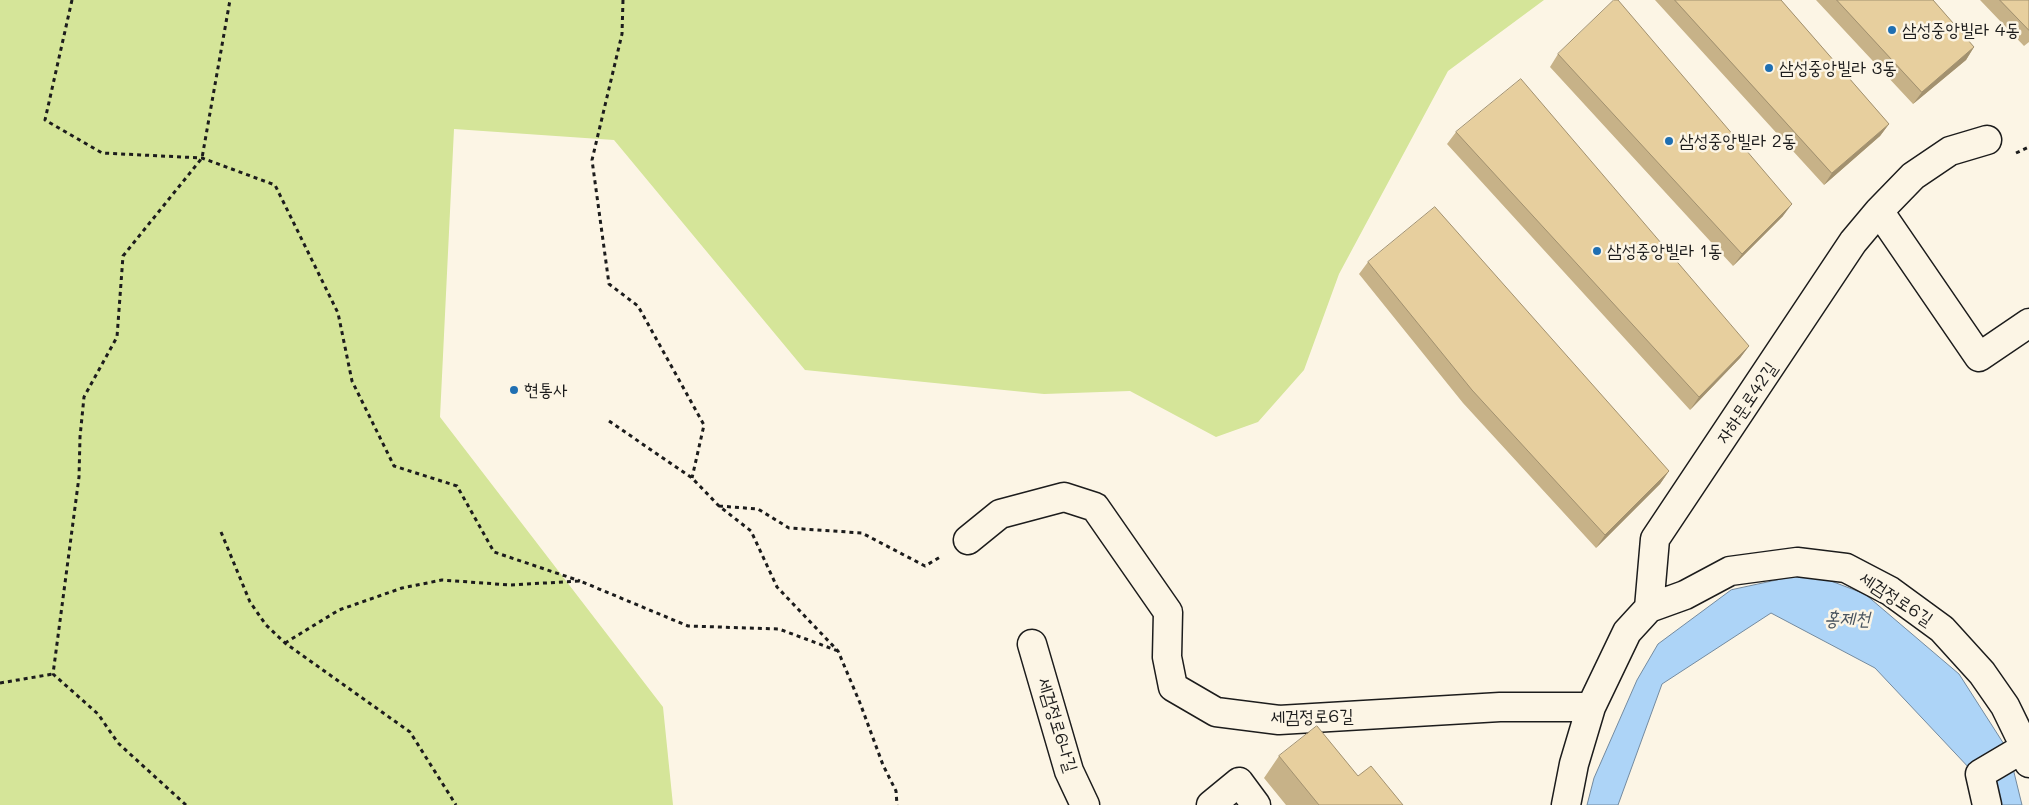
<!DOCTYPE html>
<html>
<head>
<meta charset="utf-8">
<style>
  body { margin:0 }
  canvas { display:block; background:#fcf5e5 }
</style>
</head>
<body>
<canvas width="2029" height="805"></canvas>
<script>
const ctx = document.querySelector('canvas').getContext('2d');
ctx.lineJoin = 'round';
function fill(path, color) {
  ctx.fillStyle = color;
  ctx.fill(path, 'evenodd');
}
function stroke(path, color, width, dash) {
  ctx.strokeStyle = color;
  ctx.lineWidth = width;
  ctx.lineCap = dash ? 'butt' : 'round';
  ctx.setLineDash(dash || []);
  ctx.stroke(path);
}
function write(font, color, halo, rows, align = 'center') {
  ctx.font = font + ' Mali,"Poor Story",sans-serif';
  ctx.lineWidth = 5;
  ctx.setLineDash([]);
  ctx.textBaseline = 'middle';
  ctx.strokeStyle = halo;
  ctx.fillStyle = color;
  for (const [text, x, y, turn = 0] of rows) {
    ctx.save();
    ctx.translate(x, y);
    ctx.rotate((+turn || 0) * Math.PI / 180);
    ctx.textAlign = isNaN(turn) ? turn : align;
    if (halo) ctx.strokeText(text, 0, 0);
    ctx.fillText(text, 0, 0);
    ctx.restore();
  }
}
fill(new Path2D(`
  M0,0H1544L1448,71L1339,274L1304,370L1258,422L1216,437L1130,391L1044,394L805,370L614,140L454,129L440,417L663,707L673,805H0Z`), '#d5e599');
const water = new Path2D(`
  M1810,573L1865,594L1959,674L2009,752L2022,805H1978L1971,770L1875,668L1771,613L1662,684L1618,805H1587L1594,778L1637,680L1658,644L1731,590Z`);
fill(water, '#add4f7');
stroke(water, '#738a9f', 1);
const street = new Path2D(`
  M1879,211L1979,357L2029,323
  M968,540L1000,514L1064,497L1095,507L1168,612L1167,657L1173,687L1216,712L1279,720L1500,707H1591
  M1649,608L1655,539L1853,242L1879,211L1913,176L1950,151L1987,140
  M1032,644L1069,771L1085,805
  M1211,805L1239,782L1256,805
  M1566,805L1574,764L1591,707L1627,632L1649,608L1685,595L1730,571L1797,562L1846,568L1890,591L1942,629L1982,673L2005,706L2025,747L2029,763
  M1987,805L1980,774L2029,745`);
stroke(street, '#1c1c1c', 31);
stroke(new Path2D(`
  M72,0L45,120L102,153L202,158L275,185L338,313L352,381L394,466L457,486L494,552L580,581
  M623,0L622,34L592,160L609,284L638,306L704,425L692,478
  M2016,153L2029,147
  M609,421L692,478L719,506L751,531L777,587L838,651L860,703L883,765L896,791L897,805
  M719,506L758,509L789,528L862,533L925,566L942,556
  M221,532L250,602L266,625L285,643L410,732L456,805
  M285,643L339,610L402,588L442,580L510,585L580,581L688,626L779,629L838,651
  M0,683L53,674
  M186,805L118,743L98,714L53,674L79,477L80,437L84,397L117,337L123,256L202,158L230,0`), '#1c1c1c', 3, [4, 4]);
stroke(street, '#fcf5e5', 28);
fill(new Path2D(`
  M1655,0H1781L1889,124L1880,136L1824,185Z
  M1816,0H1933L1974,47L1966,60L1913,104Z
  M1980,0H2029V42L2024,46Z
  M1558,54L1783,216L1733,266L1550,67Z
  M1456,132L1749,346L1740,358L1690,410L1447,144Z
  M1368,262L1669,471L1660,484L1596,548L1463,403L1359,274Z
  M1279,756L1358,776L1403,805H1286L1264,778Z`), '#c7b288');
fill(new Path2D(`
  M1974,47L1966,60L1913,104L1922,92Z
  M1889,124L1880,136L1824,185L1832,173Z
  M1792,204L1783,216L1733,266L1742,254Z
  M1749,346L1740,358L1690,410L1699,397Z
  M1669,471L1660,484L1596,548L1605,535Z`), '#a2916f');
const building = new Path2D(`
  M1614,0H1618L1792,204L1742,254L1558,54Z
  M1675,0H1781L1889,124L1832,173Z
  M1837,0H1933L1974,47L1922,92Z
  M2000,0H2029V30Z
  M1521,79L1749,346L1699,397L1456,132Z
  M1435,207L1669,471L1605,535L1472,390L1368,262Z
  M1317,726L1358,776L1371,766L1403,805H1319L1279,756Z`);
fill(building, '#e7cf9e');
stroke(building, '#a2916f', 1);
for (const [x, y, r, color] of [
  [1892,30,5,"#1f6fb2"],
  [1769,68,5,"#1f6fb2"],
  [1669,141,5,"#1f6fb2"],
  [1597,251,5,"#1f6fb2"],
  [514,390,5,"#1f6fb2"]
]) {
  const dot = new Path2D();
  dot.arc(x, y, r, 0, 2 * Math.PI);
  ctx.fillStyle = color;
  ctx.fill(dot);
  stroke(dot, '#fcf5e5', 2);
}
write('18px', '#1c1c1c', '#fcf5e5', [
  ["삼성중앙빌라 4동",1902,30],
  ["삼성중앙빌라 3동",1779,68],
  ["삼성중앙빌라 2동",1679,141],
  ["삼성중앙빌라 1동",1607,251],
  ["현통사",524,390]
], 'left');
write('18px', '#1c1c1c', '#fcf5e5', [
  ["자하문로42길",1747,403,-56],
  ["세검정로6길",1896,599,33],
  ["세검정로6길",1312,717,-1],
  ["세검정로6나길",1057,725,73]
]);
write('italic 19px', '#48535e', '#fcf5e5', [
  ["홍제천",1847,619]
]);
</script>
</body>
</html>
